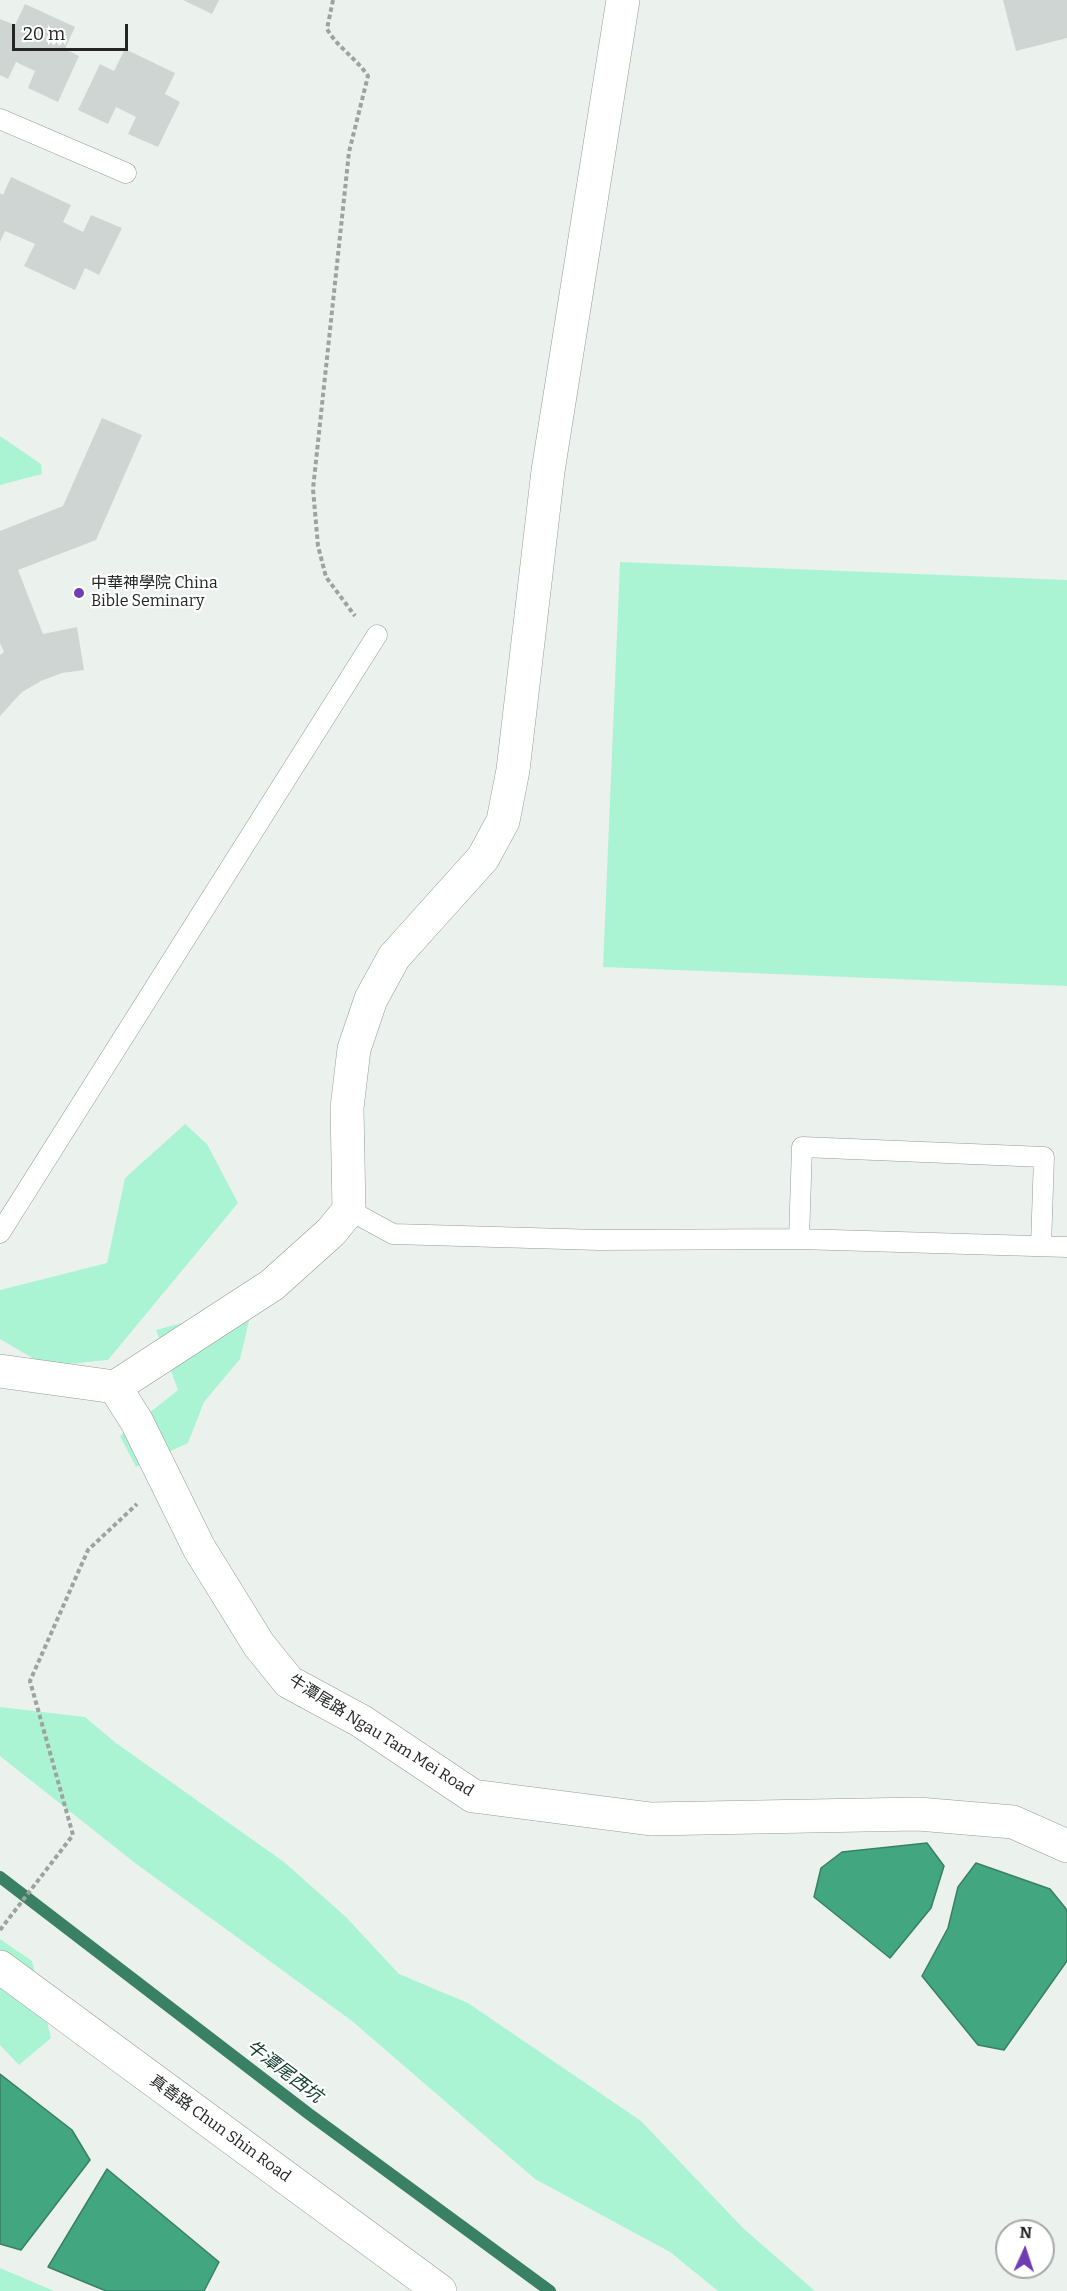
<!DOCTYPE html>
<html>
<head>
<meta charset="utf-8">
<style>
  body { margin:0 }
  #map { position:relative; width:1067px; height:2291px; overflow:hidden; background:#ebf2ee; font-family:Bitter,serif }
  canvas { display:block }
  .north { position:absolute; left:995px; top:2219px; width:60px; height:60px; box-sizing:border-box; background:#fff; border:2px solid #a7a8a8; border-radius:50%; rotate:3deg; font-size:16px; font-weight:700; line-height:24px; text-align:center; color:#232625 }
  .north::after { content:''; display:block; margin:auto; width:21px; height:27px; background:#713bb2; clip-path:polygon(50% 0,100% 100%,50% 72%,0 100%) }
  .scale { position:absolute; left:12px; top:24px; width:116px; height:27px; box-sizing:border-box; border:3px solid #232625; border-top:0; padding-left:8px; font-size:18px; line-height:21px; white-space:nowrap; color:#232625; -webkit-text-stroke:4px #fff; paint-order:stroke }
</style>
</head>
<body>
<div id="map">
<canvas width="1067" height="2291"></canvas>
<div class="north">N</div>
<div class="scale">20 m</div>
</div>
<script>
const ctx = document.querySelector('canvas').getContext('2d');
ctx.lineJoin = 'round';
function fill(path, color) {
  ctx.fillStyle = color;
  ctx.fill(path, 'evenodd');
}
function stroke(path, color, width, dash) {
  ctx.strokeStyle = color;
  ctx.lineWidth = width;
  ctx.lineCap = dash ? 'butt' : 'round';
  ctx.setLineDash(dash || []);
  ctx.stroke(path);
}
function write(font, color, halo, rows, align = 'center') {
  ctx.font = font + ' Bitter,"Noto Sans TC",serif';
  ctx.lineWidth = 4.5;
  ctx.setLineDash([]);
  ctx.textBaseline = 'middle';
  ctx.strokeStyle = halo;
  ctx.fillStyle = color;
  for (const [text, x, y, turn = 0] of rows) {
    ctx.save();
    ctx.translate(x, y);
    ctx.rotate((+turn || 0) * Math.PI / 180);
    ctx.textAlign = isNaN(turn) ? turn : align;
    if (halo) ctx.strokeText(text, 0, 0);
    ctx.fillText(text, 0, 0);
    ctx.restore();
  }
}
fill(new Path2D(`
  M0,436L41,464L42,474L0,485Z
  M620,562L1067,580V986L603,967Z
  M185,1124L207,1144L238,1203L108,1360L46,1366L0,1339V1290L107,1263L125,1178Z
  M253,1304L240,1359L204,1402L188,1443L136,1467L120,1436L178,1390L156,1330Z
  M0,1707L85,1717L116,1743L284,1862L346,1917L399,1974L468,2003L641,2121L743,2228L815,2291H718L670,2252L535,2179L352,2021L135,1863L0,1756Z
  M0,1939L32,1961L51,2038L19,2065L0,2045Z
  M0,2268L54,2291H0Z`), '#abf4d3');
const water = new Path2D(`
  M927,1843L944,1866L931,1908L890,1958L814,1897L821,1868L842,1852Z
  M976,1863L1050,1889L1067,1910V1961L1004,2050L978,2045L922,1976L948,1928L958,1887Z
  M0,2074L72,2130L90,2160L21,2250L0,2244Z
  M107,2169L219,2262L204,2291H106L48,2267Z`);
fill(water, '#42a680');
stroke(water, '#398065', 1.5);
stroke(new Path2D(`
  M0,1877L309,2114L550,2291`), '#398065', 12);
fill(new Path2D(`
  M183,0H219L212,14Z
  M1003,0H1067V38L1016,51Z
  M25,4L75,27L65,49L79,56L58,102L28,88L35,71L16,62L8,79L0,75V19L15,25Z
  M125,49L175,73L165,94L180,102L158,147L128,134L136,117L116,107L108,124L78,110L100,64L114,71Z
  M11,177L71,205L63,222L83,232L91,215L122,228L99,275L85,268L75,290L24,266L35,244L5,231L0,242V193L3,195Z
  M102,418L142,435L96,540L18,570L43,634L77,627L84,670L62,673L41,681L22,692L0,716V655L4,652L0,643V531L63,506Z`), '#cfd5d2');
const service = new Path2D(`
  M0,119L126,173
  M349,1210L393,1234L599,1240L799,1239L1067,1247
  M0,1233L377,635
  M799,1239L802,1147L1044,1157L1041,1246`);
const minor = new Path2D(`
  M0,1371L115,1387
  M115,1387L272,1285L331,1232L349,1210L347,1108L354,1049L371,999L394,957L483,858L503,821L513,770L548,471L623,0
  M115,1387L137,1422L199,1548L259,1645L289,1682L361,1721L473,1796L651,1819L918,1814L1013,1822L1067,1846
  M0,1967L440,2291`);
stroke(service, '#959b98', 21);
stroke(minor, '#959b98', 34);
stroke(new Path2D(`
  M333,0L327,29C338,48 356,58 368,76L349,152L313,489L318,546L326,577L355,616
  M0,1930L73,1835L30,1681L88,1550L137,1504`), '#9ea3a0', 4, [4.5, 3]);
stroke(service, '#fff', 20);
stroke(minor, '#fff', 33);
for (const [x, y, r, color] of [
  [79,593,6,"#713bb2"]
]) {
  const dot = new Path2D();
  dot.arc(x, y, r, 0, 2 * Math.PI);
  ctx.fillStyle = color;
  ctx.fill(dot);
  stroke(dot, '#fff', 2);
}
write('16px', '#232625', '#fff', [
  ["中華神學院 China",91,584],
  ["Bible Seminary",91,602]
], 'left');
write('16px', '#232625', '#fff', [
  ["牛潭尾路 Ngau Tam Mei Road",381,1736,32],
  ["真善路 Chun Shin Road",220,2129,36]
]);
write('italic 18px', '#14402f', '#fff', [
  ["牛潭尾西坑",284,2072,37]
]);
</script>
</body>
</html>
